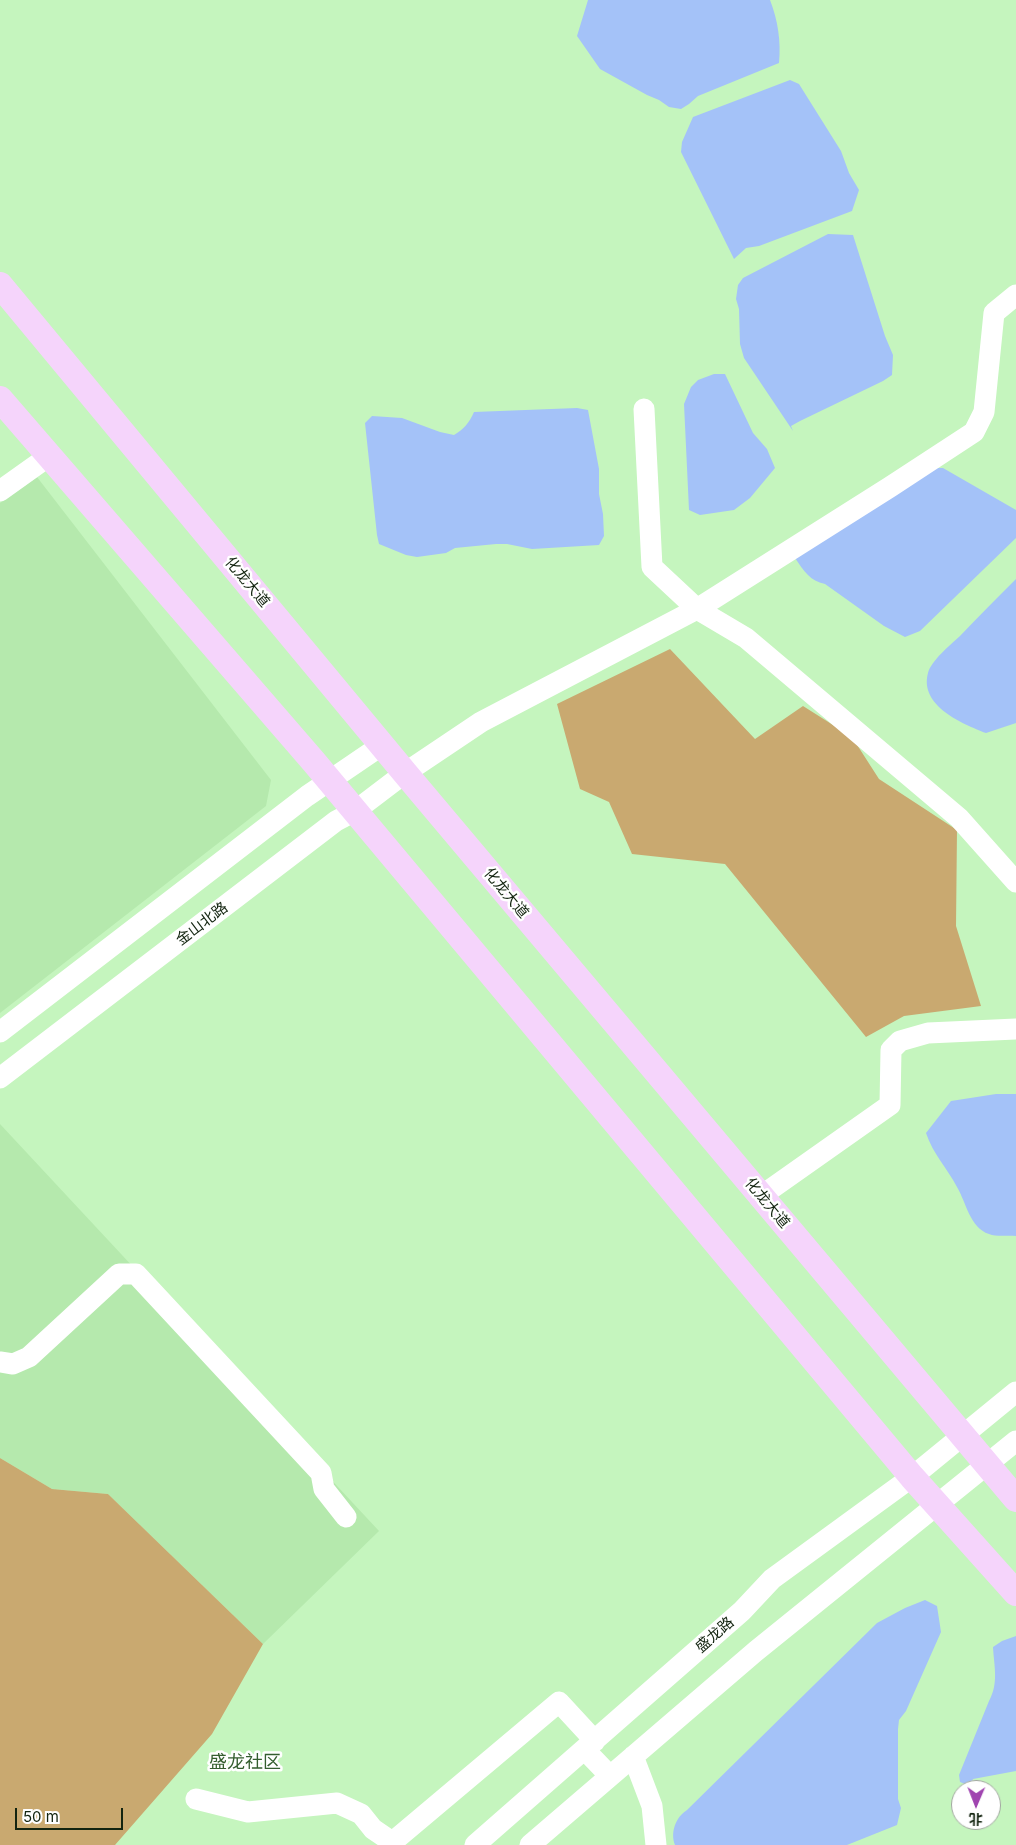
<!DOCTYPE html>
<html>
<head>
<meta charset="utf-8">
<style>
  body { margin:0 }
  #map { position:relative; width:1016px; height:1845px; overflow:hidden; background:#c5f5be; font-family:Inter,"Noto Sans SC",sans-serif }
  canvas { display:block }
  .north { position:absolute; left:951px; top:1780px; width:50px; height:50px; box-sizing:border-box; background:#fff; border:1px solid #a1a79f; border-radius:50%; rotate:181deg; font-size:14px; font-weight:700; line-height:20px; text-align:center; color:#132410 }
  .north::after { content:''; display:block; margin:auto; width:18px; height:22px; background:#a045b0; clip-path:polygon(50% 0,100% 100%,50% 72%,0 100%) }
  .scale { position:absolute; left:15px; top:1808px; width:108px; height:22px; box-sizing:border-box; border:2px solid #132410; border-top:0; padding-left:6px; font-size:15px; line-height:18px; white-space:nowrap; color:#132410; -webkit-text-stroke:4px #fff; paint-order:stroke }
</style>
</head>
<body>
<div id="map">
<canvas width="1016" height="1845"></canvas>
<div class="north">北</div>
<div class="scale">50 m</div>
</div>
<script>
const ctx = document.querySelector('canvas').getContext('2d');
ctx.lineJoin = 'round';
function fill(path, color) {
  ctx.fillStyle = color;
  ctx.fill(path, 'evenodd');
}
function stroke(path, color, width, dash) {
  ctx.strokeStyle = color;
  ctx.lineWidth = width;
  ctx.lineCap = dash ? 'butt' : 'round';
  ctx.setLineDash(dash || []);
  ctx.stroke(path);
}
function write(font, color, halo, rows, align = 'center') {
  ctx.font = font + ' Inter,"Noto Sans SC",sans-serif';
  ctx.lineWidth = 5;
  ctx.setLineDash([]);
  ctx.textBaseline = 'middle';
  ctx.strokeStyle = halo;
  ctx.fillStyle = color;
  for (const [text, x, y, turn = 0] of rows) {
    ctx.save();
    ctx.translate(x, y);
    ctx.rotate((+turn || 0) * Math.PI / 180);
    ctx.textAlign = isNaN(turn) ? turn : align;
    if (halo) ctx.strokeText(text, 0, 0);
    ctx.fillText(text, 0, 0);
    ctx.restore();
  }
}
fill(new Path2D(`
  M37,477L271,780L266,806L0,1013V503Z
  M0,1124L379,1531L263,1644L108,1494L52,1489L0,1458Z`), '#b5e9ad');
fill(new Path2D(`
  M670,649L755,739L803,706L852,737L879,779L957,830L956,926L981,1006L904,1016L866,1037L725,864L632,854L609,802L580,789L557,704Z
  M0,1458L52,1489L108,1494L263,1644L212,1734L115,1845H0Z`), '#c9a970');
fill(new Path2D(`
  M588,0H770C778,21 781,41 779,63L698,96L689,104L681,109L669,107L659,100L647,95L600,69L577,36Z
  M790,80L799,84L841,151L849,173L859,190L852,211L759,246L746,248L734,259L681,152L682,142L693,117Z
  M828,234L853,235L885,336L893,355L892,375L883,381L800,421L791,426L793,431L744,358L740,344L739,309L736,299L738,285L743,278Z
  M714,374H725L753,433L767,449L775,468L750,498L734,510L700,515L689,510L684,404L691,387L698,380Z
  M577,408L588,410L599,469V494L603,514L604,536L599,545L532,549L507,544H496L455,548L446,553L417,557L406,555L379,544L377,535L365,423L372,416L402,418L440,432L454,435C464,429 469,423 474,412Z
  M932,468H943L1016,510V538L920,631L905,637L884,626L825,584C810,581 804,571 795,558Z
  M1016,579V723L986,733C963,724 919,706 928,673C931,661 950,645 960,636C978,617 997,598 1016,579Z
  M996,1094H1016V1236C1008,1235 996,1237 989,1234C970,1228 966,1202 957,1187C947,1168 933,1154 926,1133L951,1101Z
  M925,1600L937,1606L941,1632L906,1711L899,1720L898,1729V1799L901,1808L897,1825L847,1845H675C670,1832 676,1817 687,1810L877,1623L905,1608Z
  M1016,1636V1771L973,1779L970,1786L960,1782L959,1775L989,1701C999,1683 994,1666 993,1647L1002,1641Z`), '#a4c2f8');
stroke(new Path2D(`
  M644,409L652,567L697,609L746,638L959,818L1016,882
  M0,491L49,456
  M0,1032L307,796L382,745
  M0,1078L336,821L355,811L405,773L481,722L697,609L890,487L974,432L984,412L994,313L1016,295
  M761,1196L890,1105L891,1050L900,1041L928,1033L1016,1029
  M0,1362L13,1364L29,1357L119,1274H136L321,1473L324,1489L346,1517
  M585,1750L610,1776
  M633,1756L652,1806L656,1845
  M196,1799L248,1812L337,1803L361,1814L373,1829L392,1842
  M389,1845L559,1702L595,1741
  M475,1845L742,1611L772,1579L912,1477L1016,1392
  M530,1845L756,1651L1016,1441`), '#fff', 21);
stroke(new Path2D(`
  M0,285L405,773L1016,1499
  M0,399L314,762L912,1477L1016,1593`), '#f5d4fb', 26);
write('15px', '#132410', '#fff', [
  ["化龙大道",247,582,50],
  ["化龙大道",506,893,50],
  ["金山北路",202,924,-37],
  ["化龙大道",767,1203,50],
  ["盛龙路",715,1635,-41]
]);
write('18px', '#345e2f', '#fff', [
  ["盛龙社区",245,1763]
]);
</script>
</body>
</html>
